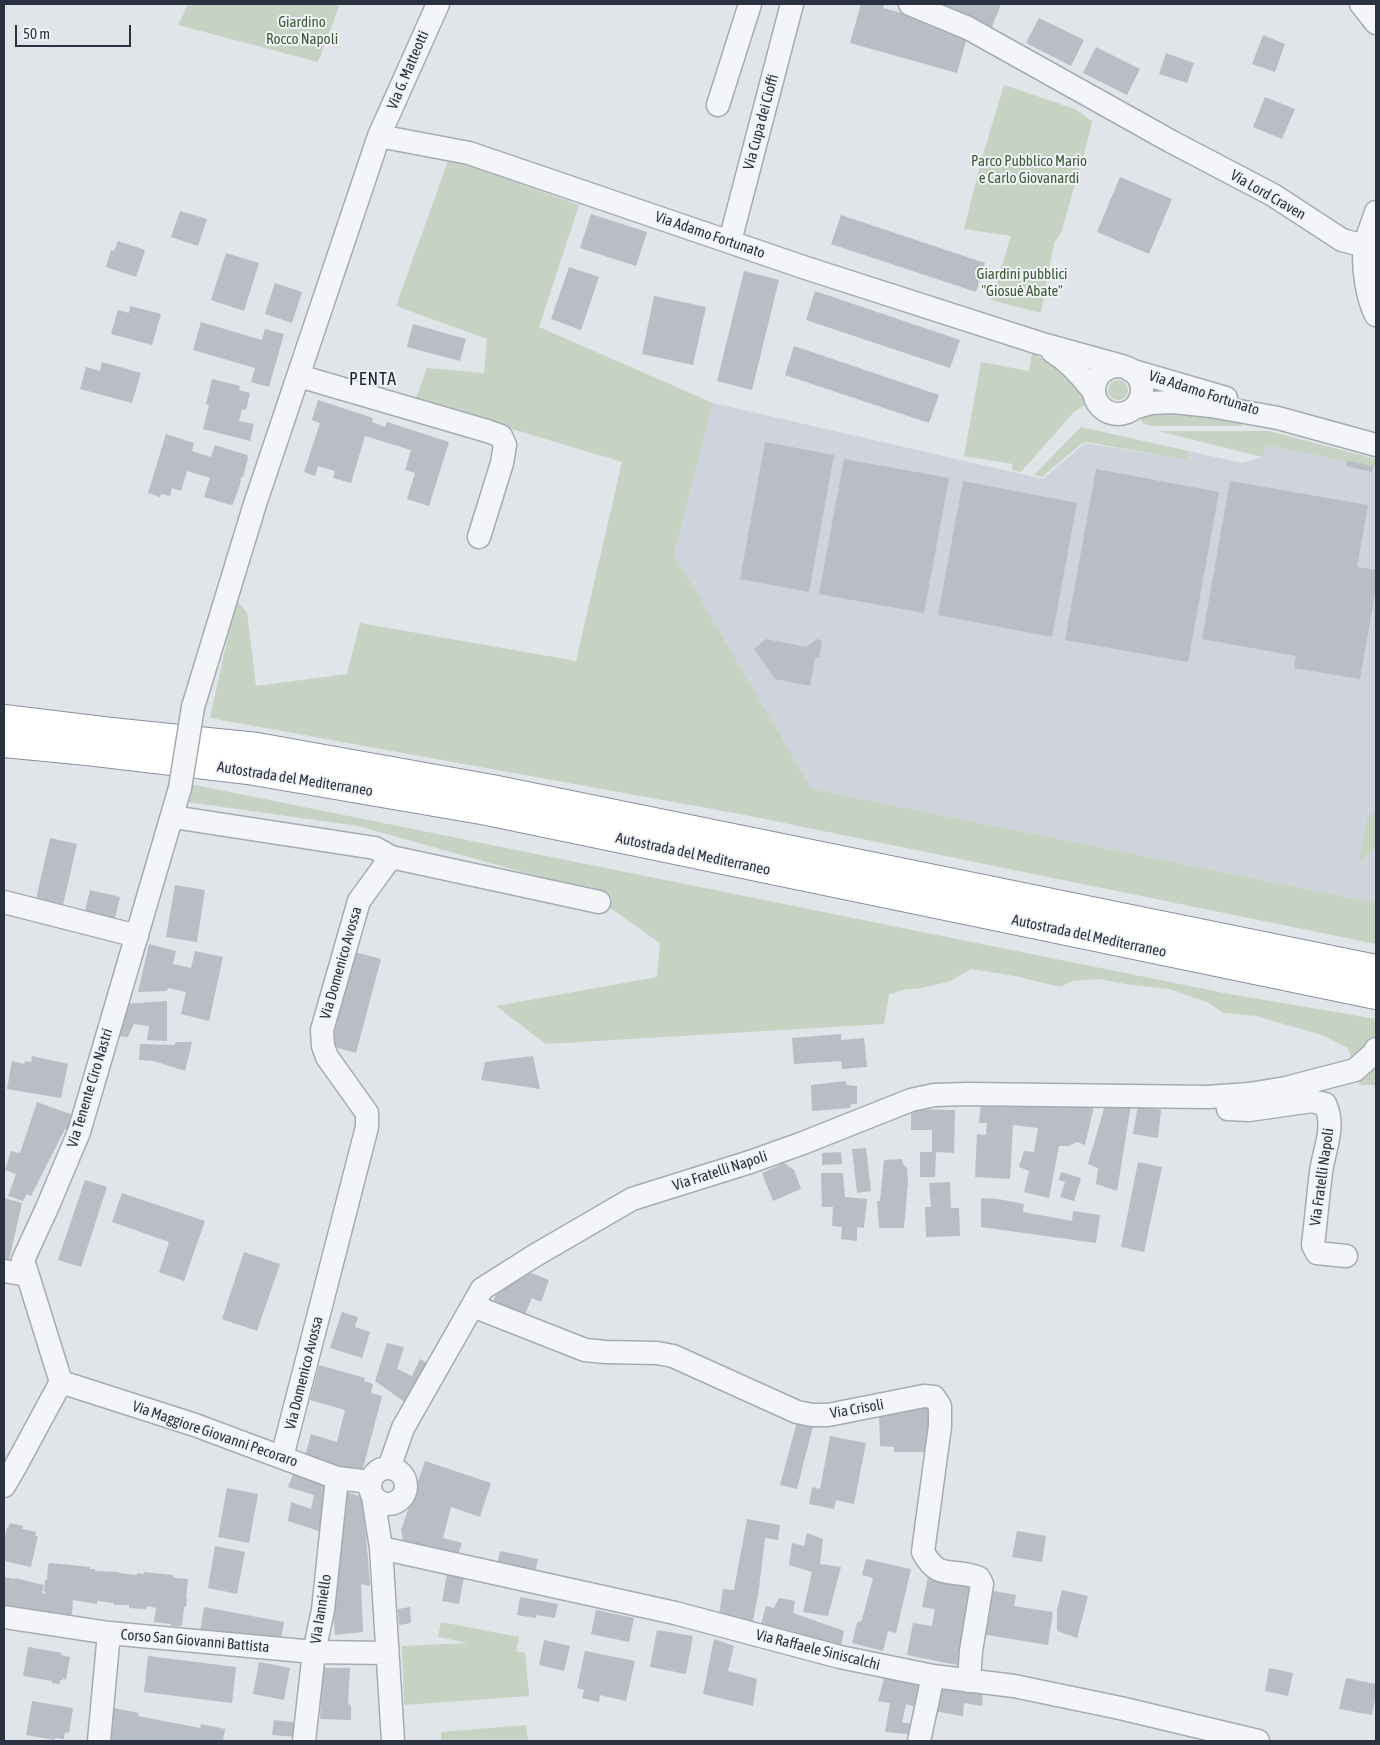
<!DOCTYPE html>
<html>
<head>
<meta charset="utf-8">
<style>
  body { margin:0 }
  #map { position:relative; width:1380px; height:1745px; overflow:hidden; background:#e1e4e9; font-family:"Asap Condensed",sans-serif }
  canvas { display:block }
  .frame { position:absolute; inset:0; border:5px solid #2a3141; pointer-events:none }
  .scale { position:absolute; left:15px; top:25px; width:116px; height:22px; box-sizing:border-box; border:2px solid #2a3141; border-top:0; padding-left:6px; font-size:15px; line-height:18px; white-space:nowrap; color:#2a3141; -webkit-text-stroke:4px #f1f3f7; paint-order:stroke }
</style>
</head>
<body>
<div id="map">
<canvas width="1380" height="1745"></canvas>
<div class="frame"></div>
<div class="scale">50 m</div>
</div>
<script>
const ctx = document.querySelector('canvas').getContext('2d');
ctx.lineJoin = 'round';
function fill(path, color) {
  ctx.fillStyle = color;
  ctx.fill(path, 'evenodd');
}
function stroke(path, color, width, dash) {
  ctx.strokeStyle = color;
  ctx.lineWidth = width;
  ctx.lineCap = dash ? 'butt' : 'round';
  ctx.setLineDash(dash || []);
  ctx.stroke(path);
}
function write(font, color, halo, rows, align = 'center') {
  ctx.font = font + ' "Asap Condensed",sans-serif';
  ctx.lineWidth = 4;
  ctx.setLineDash([]);
  ctx.textBaseline = 'middle';
  ctx.strokeStyle = halo;
  ctx.fillStyle = color;
  for (const [text, x, y, turn = 0] of rows) {
    ctx.save();
    ctx.translate(x, y);
    ctx.rotate((+turn || 0) * Math.PI / 180);
    ctx.textAlign = isNaN(turn) ? turn : align;
    if (halo) ctx.strokeText(text, 0, 0);
    ctx.fillText(text, 0, 0);
    ctx.restore();
  }
}
fill(new Path2D(`
  M713,403L1043,479L1085,443L1187,460L1188,451L1242,463L1263,457L1266,444L1376,467V903L812,789L674,554Z`), '#cfd3db');
fill(new Path2D(`
  M188,4H340L318,62L178,25Z
  M1004,85L1075,109L1092,121L1088,139L1061,233L1054,243L1041,313L991,300L1011,236L964,229L981,161Z
  M449,158L579,205L539,327L713,403L674,554L812,789L1376,903V944L740,814L210,718L236,600L247,612L256,686L347,674L360,623L576,661L622,462L415,400L427,368L484,373L487,339L396,306Z
  M1032,353L1061,369L1081,390L1085,405L1073,413L1021,472L1012,470L1013,464L964,456L981,362L1029,371Z
  M1108 390a10 10 0 1 1 20 0a10 10 0 1 1-20 0Z
  M1169,412L1213,418L1242,424V426H1155L1143,424L1141,420L1145,415Z
  M1081,427L1188,451L1187,460L1087,442L1082,443L1042,477L1034,475Z
  M1158,431H1269L1376,459V467L1266,445L1263,457Z
  M190,784L1224,993L1376,1019V1085H1360L1348,1048L1322,1035L1256,1016L1223,1013L1209,1003L1169,989L1125,984L1099,979L1073,981L1060,987L1015,976L971,969L951,981L921,988L902,990L889,995L884,1024L546,1044L496,1006L657,977L660,943L583,889L358,826L187,802Z
  M1376,811V847L1359,861L1367,819Z
  M441,1622L519,1637L516,1651L525,1653L529,1696L404,1705L402,1646L468,1643L438,1637Z
  M526,1725L528,1741H441V1732Z`), '#c6d3c2');
fill(new Path2D(`
  M861,4H884L883,8L969,31L957,73L850,43Z
  M935,4H1001L990,32Z
  M1039,18L1084,40L1071,66L1026,43Z
  M1263,35L1285,44L1275,72L1252,64Z
  M1096,47L1140,69L1127,95L1083,73Z
  M1166,53L1194,63L1187,83L1159,74Z
  M1265,97L1295,109L1282,139L1253,127Z
  M1120,177L1172,199L1149,254L1097,232Z
  M180,211L207,219L198,246L171,237Z
  M591,214L647,232L636,266L580,248Z
  M841,215L985,263L976,292L831,244Z
  M118,241L145,250L136,277L106,267L111,250L114,251Z
  M226,253L259,263L244,311L211,300Z
  M569,267L599,277L581,330L551,319Z
  M744,271L779,280L752,390L717,381Z
  M275,283L302,292L292,323L265,314Z
  M815,291L960,340L950,368L806,320Z
  M654,296L706,307L693,365L642,354Z
  M130,306L161,314L152,345L111,334L118,310L129,313Z
  M201,322L262,340L265,329L284,334L269,387L251,382L255,368L193,350Z
  M413,324L466,339L460,361L407,347Z
  M794,346L939,395L929,423L785,375Z
  M102,362L141,373L132,403L80,389L86,367L100,371Z
  M212,379L240,386L239,390L250,393L246,410L242,409L239,421L254,424L250,441L203,429L209,405L206,404Z
  M318,400L373,418L372,422L385,427L387,422L449,442L429,506L407,499L415,473L405,470L411,450L365,436L351,483L333,478L335,471L318,466L315,476L304,472L320,423L312,420Z
  M166,434L194,443L192,451L211,457L215,445L247,455L248,458L243,477H241L240,485L233,504L231,505L204,497L210,478L187,471L181,491L172,488L170,496L161,494L160,497L148,493Z
  M765,442L834,455L809,592L740,579Z
  M844,459L949,478L924,613L819,594Z
  M1347,461L1373,466L1372,472L1346,466Z
  M1096,469L1219,492L1188,662L1065,640Z
  M963,481L1077,503L1052,637L938,615Z
  M1230,481L1368,505L1357,567L1376,570V587L1360,679L1294,668L1296,656L1202,639Z
  M766,639L806,647L817,639L822,641L819,657L815,658L810,686L775,679L754,649Z
  M50,838L77,844L63,905L36,899Z
  M175,885L205,890L197,942L166,937Z
  M90,890L120,897L114,922L84,915Z
  M149,944L176,951L173,964L191,968L195,951L223,957L209,1021L181,1014L186,992L168,988L167,991L138,992Z
  M355,952L381,959L356,1053L331,1046Z
  M167,1001V1041L147,1040L149,1026L134,1024L128,1037L113,1036L123,1004Z
  M841,1034V1040L864,1038L867,1067L842,1069L841,1061L794,1064L792,1038Z
  M176,1042H192L185,1071L154,1061L139,1060L140,1044L174,1045Z
  M32,1056L68,1064L61,1098L7,1089L12,1061L24,1064L25,1061L31,1062Z
  M533,1056L540,1089L481,1080L485,1062Z
  M846,1081V1085L857,1086V1104H851L850,1108L812,1111L811,1085Z
  M981,1101L1094,1106L1085,1145L1077,1142L1069,1146H1059L1049,1198L1024,1192L1029,1171L1019,1167L1024,1151L1034,1152L1038,1128L1013,1125L1010,1179L975,1177L977,1134L986,1135L987,1123H979Z
  M37,1102L73,1115L68,1130L65,1129L31,1196L27,1194L23,1201L8,1196L16,1174L5,1170L11,1151L20,1153Z
  M1105,1105H1131L1117,1191L1096,1184L1098,1168L1088,1164Z
  M1138,1105L1161,1110L1158,1138L1133,1134Z
  M911,1109L955,1110L954,1153L936,1152L935,1177H920V1152H932V1130H911Z
  M866,1148L871,1191L857,1193L852,1149Z
  M841,1152L842,1164L822,1165V1153Z
  M902,1159L903,1164L907,1168L908,1182L904,1228H879L877,1201H880L884,1160Z
  M1138,1162L1162,1167L1144,1252L1121,1247Z
  M784,1163L794,1170L801,1189L773,1201L762,1173Z
  M1061,1172L1081,1178L1074,1201L1060,1197L1065,1182L1059,1180Z
  M821,1173H843L845,1197L867,1199L864,1228L857,1227V1241L841,1239L842,1227L832,1226L833,1207H822Z
  M85,1180L107,1187L81,1267L58,1260Z
  M950,1182L951,1208H959L960,1236L926,1237L925,1207H931L929,1183Z
  M122,1193L205,1221L184,1281L159,1272L169,1242L112,1222Z
  M4,1198L22,1203L7,1269H4Z
  M981,1198L998,1199L1024,1204L1023,1212L1072,1221L1073,1211L1100,1215L1096,1243L981,1227Z
  M244,1252L280,1264L257,1331L222,1319Z
  M524,1270L549,1280L541,1302L532,1298L523,1319L491,1307L495,1297L505,1281Z
  M342,1312L358,1317L355,1327L370,1332L362,1358L330,1348Z
  M387,1343L404,1347L397,1369L412,1376L420,1359L433,1366L409,1405L375,1381Z
  M319,1365L365,1378L364,1381L373,1384L371,1393L382,1396L362,1472L305,1457L311,1434L337,1442L345,1410L310,1400Z
  M932,1402V1452H894V1447L880,1446L879,1413Z
  M798,1418L814,1422L797,1489L780,1485Z
  M830,1436L866,1443L854,1504L836,1500L834,1509L809,1504L812,1487L820,1489Z
  M425,1461L491,1483L480,1517L451,1507L443,1538L462,1543L457,1558L435,1553L403,1541L401,1530Z
  M295,1469L333,1484L325,1533L288,1521L291,1502L311,1509L314,1495L288,1487Z
  M227,1488L258,1494L249,1543L218,1537Z
  M342,1491L363,1497L370,1586L361,1584L363,1632L335,1635L331,1579Z
  M747,1519L780,1525L778,1540L765,1538L758,1596L752,1625L719,1615L723,1589L734,1590Z
  M10,1523L23,1526L22,1529L36,1532L35,1536H38L31,1567L4,1561V1542L7,1528H8Z
  M1017,1531L1046,1536L1042,1562L1012,1557Z
  M807,1533L823,1539L820,1564L841,1567L828,1616L803,1612L812,1572L789,1565L792,1543L804,1546Z
  M215,1546L245,1552L237,1594L208,1588Z
  M500,1551L538,1559L534,1577L496,1569Z
  M866,1559L911,1569L896,1633L888,1631L883,1651L852,1643L857,1623L862,1620L873,1578L862,1575Z
  M51,1563L90,1567V1569H95V1571L119,1572V1573L137,1575V1573L144,1574V1572L173,1575V1577L176,1578L188,1579L186,1598L187,1599L186,1607H184L182,1626H171V1624L154,1622L156,1608L148,1606L145,1609L129,1608V1605H114V1603L97,1601V1604L73,1600L72,1614L68,1615L60,1614V1613L4,1608V1577L15,1579V1578L44,1585L42,1593L46,1594L44,1591L45,1580H47L48,1564Z
  M447,1574L464,1577L459,1604L442,1601Z
  M928,1577L972,1585L962,1666L907,1655L913,1623L932,1626L935,1609L922,1607Z
  M988,1590L1016,1595L1014,1606L1053,1612L1048,1645L981,1634Z
  M1062,1590L1088,1596L1077,1638L1057,1631V1610Z
  M520,1597L558,1604L555,1618L537,1615L536,1618L517,1615Z
  M779,1598L795,1601L793,1613L844,1631L840,1651L760,1628L766,1606L774,1608Z
  M204,1607L284,1622L281,1638L200,1632Z
  M410,1607L411,1623L399,1625L398,1609Z
  M596,1610L634,1618L629,1642L591,1634Z
  M657,1630L693,1636L686,1674L650,1667Z
  M714,1639L734,1646L728,1671L757,1679L753,1706L703,1694Z
  M544,1640L570,1646L564,1671L539,1665Z
  M28,1647L62,1653L61,1655L70,1657L66,1680L63,1678V1680H60V1684L52,1683V1681L23,1676Z
  M585,1651L635,1661L626,1701L600,1695L599,1702L582,1698L584,1690L577,1688Z
  M148,1656L236,1667L232,1703L144,1692Z
  M259,1662L290,1668L284,1700L253,1694Z
  M320,1668H350L348,1704L351,1705V1720L320,1719L321,1698H314Z
  M1269,1668L1293,1673L1288,1696L1265,1691Z
  M886,1671L927,1683L916,1735L885,1732L890,1703L878,1701ZM906,1704L916,1707L914,1723H902Z
  M1346,1678L1376,1684V1694L1372,1715L1339,1709Z
  M940,1686L983,1690L982,1706L964,1703L963,1716L933,1711Z
  M32,1701L73,1708L69,1733L65,1732L64,1739L55,1738L54,1740L26,1735Z
  M114,1708L139,1713L138,1716L200,1728L201,1724L225,1729L223,1741H107Z
  M274,1720L300,1723L298,1737L272,1735Z`), '#b8bdc6');
const minor = new Path2D(`
  M910,4L968,28L1172,142L1273,195L1342,240L1376,249
  M1361,4L1376,23
  M718,105L750,4
  M379,136L469,153L806,268L1039,343L1122,366
  M1376,212C1373,222 1367,235 1365,246C1362,265 1367,298 1376,315
  M730,241L792,4
  M1052,351C1070,362 1082,376 1094,392
  M1094 390a24 24 0 1 1 48 0a24 24 0 1 1-48 0Z
  M1130,370L1226,398
  M299,376L487,431L501,436L505,445L502,463L479,537
  M1134,408L1151,403L1173,402L1211,406L1278,418L1376,445
  M193,707L255,504L379,136L438,4
  M173,817L375,848L391,857L359,901L322,1030L323,1046L327,1057L367,1113V1127L282,1457
  M391,857L599,902
  M4,902L137,936
  M1228,1109L1249,1110L1312,1101L1325,1104C1336,1127 1324,1149 1321,1172C1318,1196 1316,1221 1313,1245L1317,1253L1346,1256
  M4,1271L27,1275
  M473,1306L585,1350L605,1352L657,1353L673,1356L797,1412L812,1415H828L924,1396L934,1397L940,1406V1426L923,1552C939,1582 953,1567 979,1578L982,1584L971,1651L969,1681
  M61,1382L23,1260L47,1208L79,1132L180,788
  M61,1382L195,1425L337,1478L370,1482
  M389,1468L403,1428L482,1289L534,1256L632,1199L750,1162L803,1143L911,1100L934,1095L968,1094L1208,1097L1249,1094L1286,1088L1355,1070L1374,1053L1376,1049
  M370 1486a18 18 0 1 1 36 0a18 18 0 1 1-36 0Z
  M4,1486L14,1469L61,1382
  M373,1496L381,1548L393,1741
  M381,1548L675,1613L840,1657L933,1676L1014,1686L1120,1708L1258,1741
  M4,1617L109,1633L314,1652L387,1653
  M99,1741L109,1633
  M304,1741L314,1652L323,1610L337,1478
  M919,1741L933,1676`);
const highway = new Path2D(`
  M4,719L111,732L257,747L492,789L1376,969
  M4,743L87,751L248,770L487,811L1376,995`);
stroke(minor, '#a6abb3', 25);
stroke(highway, '#8991a0', 30);
stroke(minor, '#f4f5f8', 22);
stroke(highway, '#fff', 28);
const minorBridge = new Path2D(`
  M180,788L193,707`);
stroke(minorBridge, '#a6abb3', 25, []);
stroke(minorBridge, '#f4f5f8', 22);
write('15px', '#3d5c37', '#f1f3f7', [
  ["Giardino",302,22],
  ["Rocco Napoli",302,39],
  ["Parco Pubblico Mario",1029,161],
  ["e Carlo Giovanardi",1029,178],
  ["Giardini pubblici",1022,274],
  ["\"Giosuè Abate\"",1022,291]
]);
write('15px', '#2a3141', '#f1f3f7', [
  ["Via G. Matteotti",408,70,-67],
  ["Via Cupa dei Cioffi",761,122,-75],
  ["Via Lord Craven",1268,195,30],
  ["Via Adamo Fortunato",710,235,19],
  ["Via Adamo Fortunato",1204,393,18],
  ["Autostrada del Mediterraneo",295,779,9],
  ["Autostrada del Mediterraneo",693,854,12],
  ["Autostrada del Mediterraneo",1089,936,12],
  ["Via Domenico Avossa",341,963,-74],
  ["Via Tenente Ciro Nastri",90,1088,-73],
  ["Via Fratelli Napoli",720,1171,-18],
  ["Via Fratelli Napoli",1322,1177,-82],
  ["Via Domenico Avossa",304,1373,-76],
  ["Via Crisoli",857,1409,-10],
  ["Via Maggiore Giovanni Pecoraro",215,1434,19],
  ["Via Ianniello",321,1609,-81],
  ["Corso San Giovanni Battista",195,1641,5],
  ["Via Raffaele Siniscalchi",818,1650,14]
]);
ctx.letterSpacing = '1px';
write('18px', '#1c2232', '#f1f3f7', [
  ["PENTA",373,379]
]);
ctx.letterSpacing = '0px';
</script>
</body>
</html>
